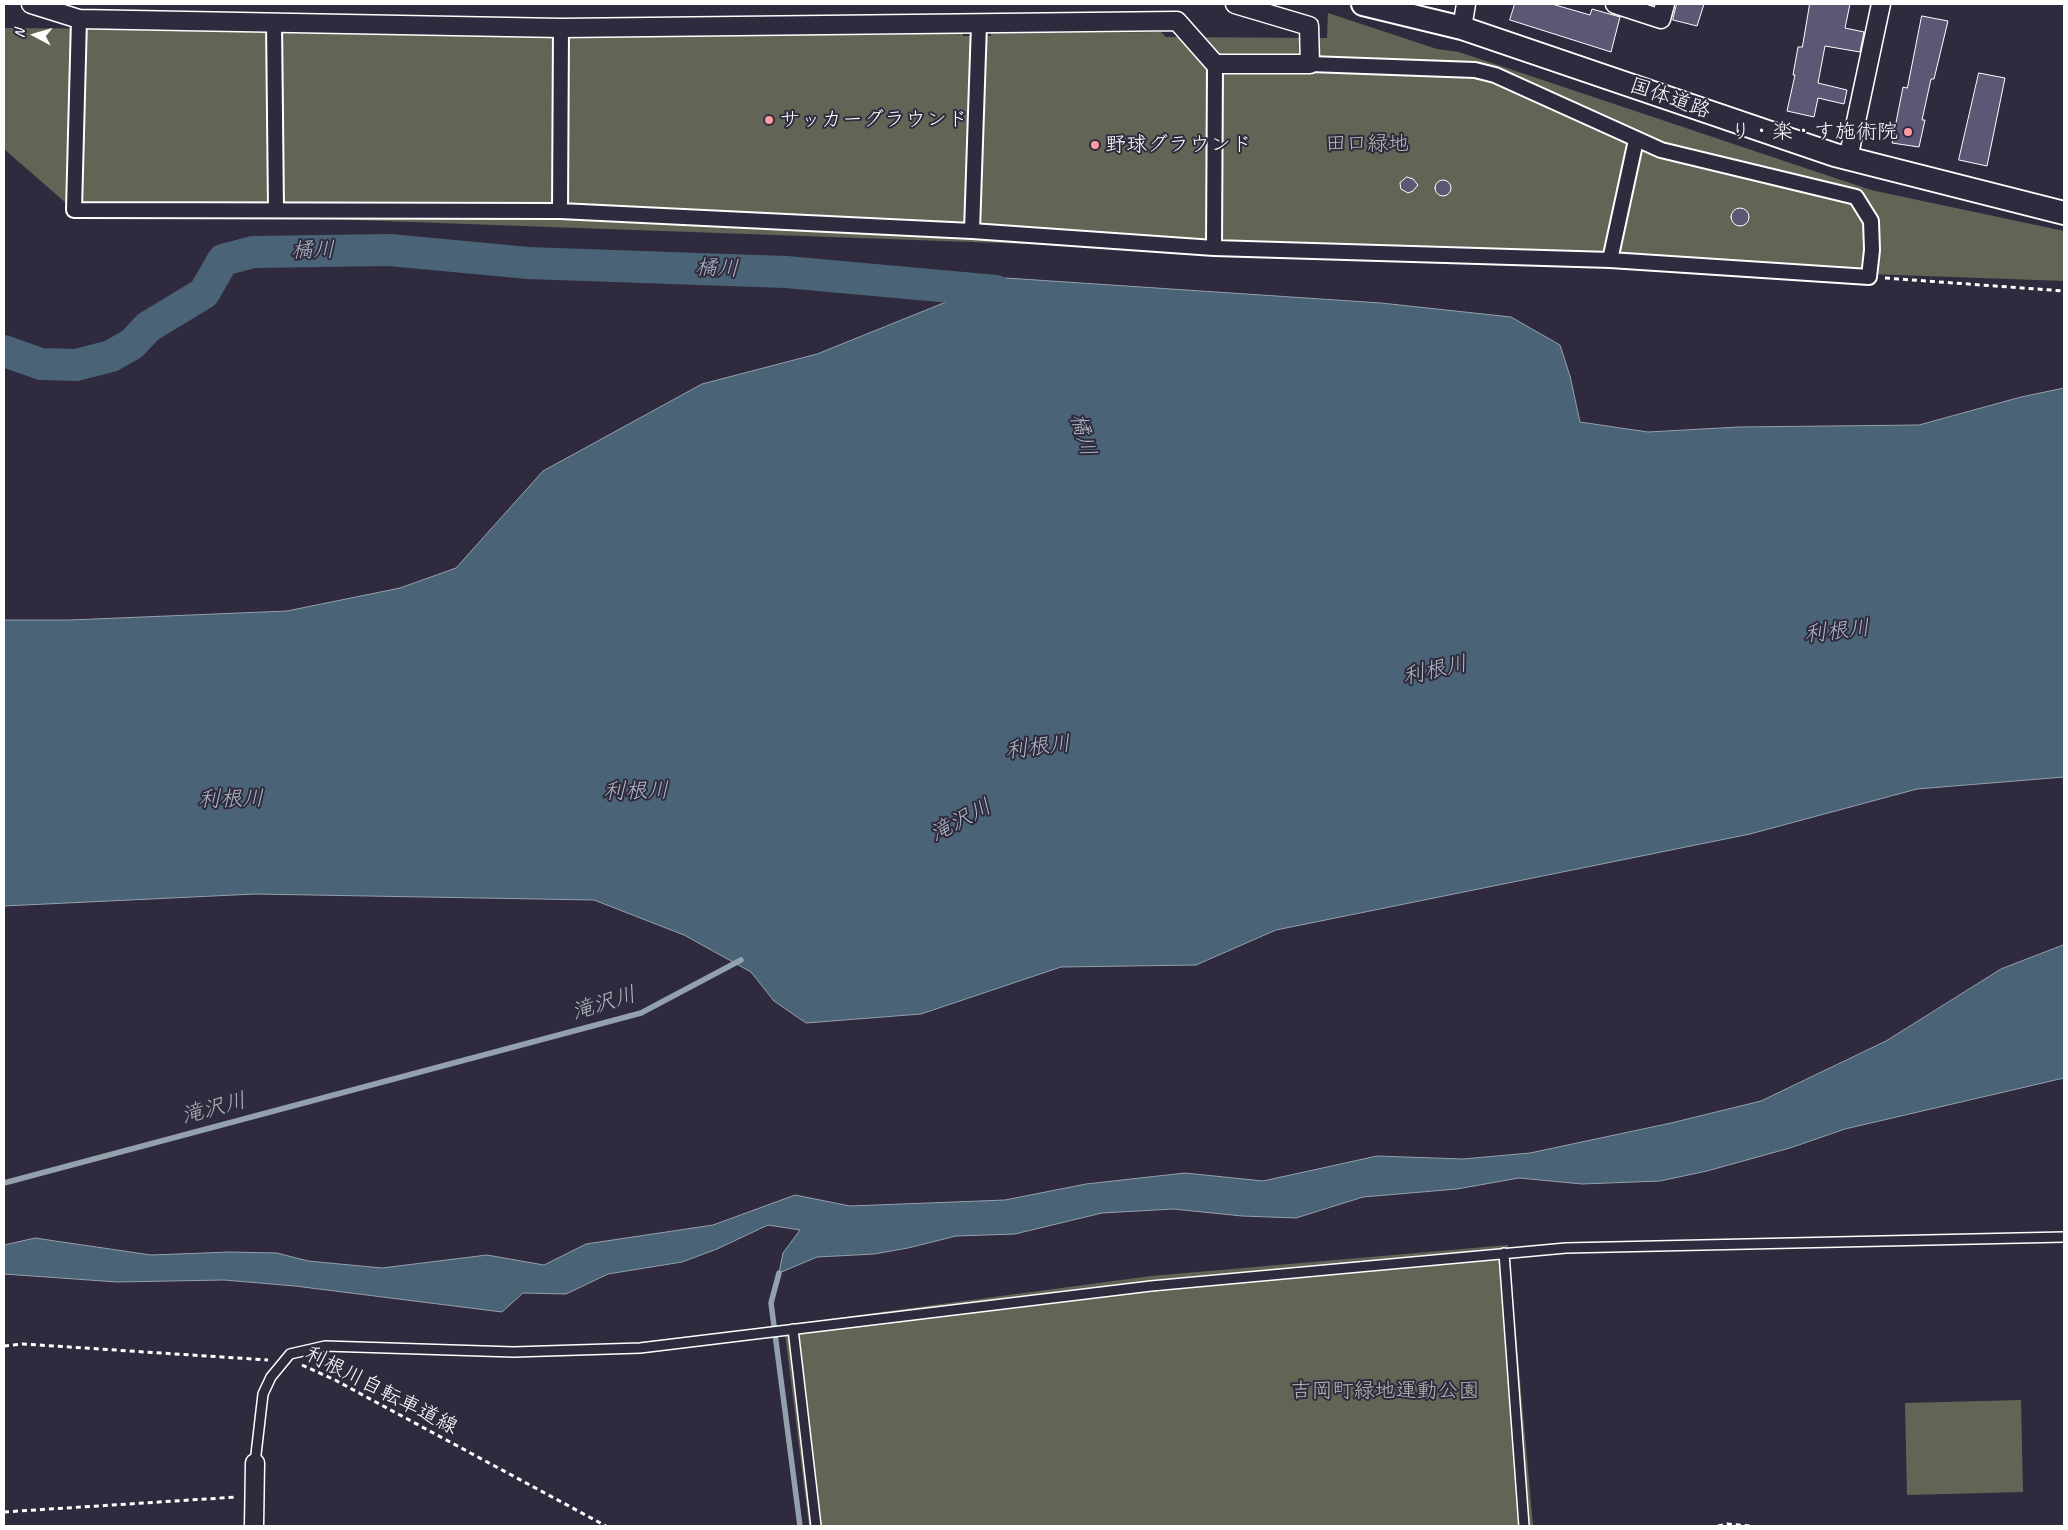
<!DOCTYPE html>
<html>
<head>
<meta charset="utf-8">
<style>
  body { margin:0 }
  #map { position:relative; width:2068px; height:1530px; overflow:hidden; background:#2f2a3d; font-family:Caveat,sans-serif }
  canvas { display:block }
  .frame { position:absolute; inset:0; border:5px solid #fff; pointer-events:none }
  .north { position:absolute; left:10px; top:10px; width:50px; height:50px; -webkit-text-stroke:4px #2f2a3d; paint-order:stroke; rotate:276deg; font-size:14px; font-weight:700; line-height:20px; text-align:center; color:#fff }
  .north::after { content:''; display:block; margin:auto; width:18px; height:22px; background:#fff; clip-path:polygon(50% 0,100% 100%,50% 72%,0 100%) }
</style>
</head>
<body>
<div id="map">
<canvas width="2068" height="1530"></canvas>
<div class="frame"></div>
<div class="north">N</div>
</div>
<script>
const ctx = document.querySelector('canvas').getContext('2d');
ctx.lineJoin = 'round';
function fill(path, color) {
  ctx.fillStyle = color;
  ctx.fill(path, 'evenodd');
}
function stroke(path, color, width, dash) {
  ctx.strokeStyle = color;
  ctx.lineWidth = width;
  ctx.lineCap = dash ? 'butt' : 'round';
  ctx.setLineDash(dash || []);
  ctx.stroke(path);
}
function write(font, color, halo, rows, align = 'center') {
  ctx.font = font + ' Caveat,"Klee One",sans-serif';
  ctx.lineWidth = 4;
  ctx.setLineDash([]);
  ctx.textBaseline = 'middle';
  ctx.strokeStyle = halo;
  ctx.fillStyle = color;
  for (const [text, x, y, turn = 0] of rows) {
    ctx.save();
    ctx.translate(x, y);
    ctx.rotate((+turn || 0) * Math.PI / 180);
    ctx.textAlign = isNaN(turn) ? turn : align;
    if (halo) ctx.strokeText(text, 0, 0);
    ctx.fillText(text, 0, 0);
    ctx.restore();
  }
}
fill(new Path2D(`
  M1328,13L1437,49L1459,52L1871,190L2064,231V281L74,210L4,149V28L872,35L963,33V36H991V33L1161,32L1166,37L1327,38Z
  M1508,1245L1533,1526H809L784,1325L1151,1276Z
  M2021,1400L2023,1492L1907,1495L1905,1403Z`), '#626456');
const water = new Path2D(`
  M1006,278L1381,303L1511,317L1560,345L1570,376L1580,422L1648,432L1739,427L1919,425L2021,397L2064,388V777L1917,789L1750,834L1276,930L1196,965L1061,967L921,1014L806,1023L774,1001L751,972L684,935L594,900L255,894L4,906V620H70L287,611L400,588L456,568L543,471L702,384L817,354Z
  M2064,945V1078L1845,1129L1790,1148L1707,1171L1660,1181L1582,1184L1519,1178L1457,1189L1363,1197L1296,1218L1242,1216L1173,1209L1102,1213L1015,1234L956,1236L908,1248L874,1254L817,1257L779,1273L783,1253L800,1230L768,1225L717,1249L682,1262L608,1274L566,1294L523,1293L502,1312L295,1286L224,1280L117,1282L4,1274V1245L35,1238L151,1255L230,1252L277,1253L308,1261L382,1268L487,1255L544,1265L586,1244L713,1225L795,1195L850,1206L1005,1200L1086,1184L1185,1173L1263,1181L1377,1156L1463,1159L1530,1153L1671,1123L1761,1101L1886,1041L2001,969Z`);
fill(water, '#4b6376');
stroke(water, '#93a1ad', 1);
stroke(new Path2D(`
  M4,1183L641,1013L741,960
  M779,1273L771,1303L800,1526`), '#93a1ad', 5.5);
stroke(new Path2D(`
  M4,351L41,364L76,365L111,356L132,344L148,327L204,293L223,260L253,252L390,250L528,263L786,272L996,291L1011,312`), '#4b6376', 32);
const building = new Path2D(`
  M1515,4H1552L1590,15L1592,9L1620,17L1611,52L1510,20Z
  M1677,4H1704L1697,26L1673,20Z
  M1810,4H1850L1845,28L1864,32L1860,52L1825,46L1818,83L1847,90L1844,104L1818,98L1814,117L1787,111L1795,75H1793L1798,47H1802Z
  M1922,16L1948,21L1934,79H1931L1922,120H1925L1919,147L1892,143L1903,87L1907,88Z
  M1979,73L2005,78L1987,166L1959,160Z
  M1407,177L1413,179L1418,185L1413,191L1408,193L1401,189L1400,183Z
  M1435 188a8 8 0 1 1 16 0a8 8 0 1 1-16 0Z
  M1731 217a9 9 0 1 1 18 0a9 9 0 1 1-18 0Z`);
fill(building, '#5b5875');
stroke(building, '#fff', 1);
const service = new Path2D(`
  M1504,1253L1524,1526
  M793,1329L816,1526
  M255,1463L263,1394L271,1377L290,1354L325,1346L514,1352L640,1348L1151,1286L1566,1248L2064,1237`);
const pedestrian = new Path2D(`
  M79,19L74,210L560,211L972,231L1214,248L1610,260L1869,277L1872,250L1871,221L1856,197L1661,150L1495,75L1475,70L1310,64
  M274,22L276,210
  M560,211L561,28
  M972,231L979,24
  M1214,248L1215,64
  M1610,260L1636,140`);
const minor = new Path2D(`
  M31,4L79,19L561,28L1177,21L1215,64H1310L1309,26L1235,4
  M1615,4L1661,19L1665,4
  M1462,28L1466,4
  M1848,159L1881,4
  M254,1526L255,1463`);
const tertiary = new Path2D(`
  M1363,4L1462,28L1835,155L2064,213`);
stroke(service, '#fff', 12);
stroke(pedestrian, '#fff', 18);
stroke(minor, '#fff', 21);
stroke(tertiary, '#fff', 26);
stroke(new Path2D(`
  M1885,278L2064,291
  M4,1346L23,1344L268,1360
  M302,1365L335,1380L606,1526
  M4,1512L237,1497
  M1718,1526L1727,1524L1750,1526`), '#fff', 3, [5, 4]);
stroke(service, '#2f2a3d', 9);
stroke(pedestrian, '#2f2a3d', 14);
stroke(minor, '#2f2a3d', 18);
stroke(tertiary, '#2f2a3d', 22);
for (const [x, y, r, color] of [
  [769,120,5,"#ff9aa2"],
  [1908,132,5,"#ff9aa2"],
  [1095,145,5,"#ff9aa2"]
]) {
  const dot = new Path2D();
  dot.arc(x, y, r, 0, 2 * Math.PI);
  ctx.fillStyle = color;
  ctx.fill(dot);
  stroke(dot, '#2f2a3d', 2);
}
write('21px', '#fff', '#2f2a3d', [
  ["国体道路",1670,99,19],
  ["利根川自転車道線",381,1391,27]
]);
write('21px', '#fff', '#2f2a3d', [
  ["サッカーグラウンド",779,120],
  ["り・楽・す施術院",1898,132,"right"],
  ["野球グラウンド",1105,145]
], 'left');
write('21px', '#b8b9b3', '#2f2a3d', [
  ["田口緑地",1367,144],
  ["吉岡町緑地運動公園",1385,1391]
]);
write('italic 22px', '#aeb9c1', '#2f2a3d', [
  ["橘川",313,251,-1],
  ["橘川",717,269,2],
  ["橘川",1082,435,74],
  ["利根川",1837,632,-6],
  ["利根川",1435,671,-13],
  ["利根川",1038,748,-7],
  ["利根川",636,792,-1],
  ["利根川",231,800,-1],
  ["滝沢川",961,821,-28],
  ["滝沢川",604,1004,-17],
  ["滝沢川",214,1109,-15]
]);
</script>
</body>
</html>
